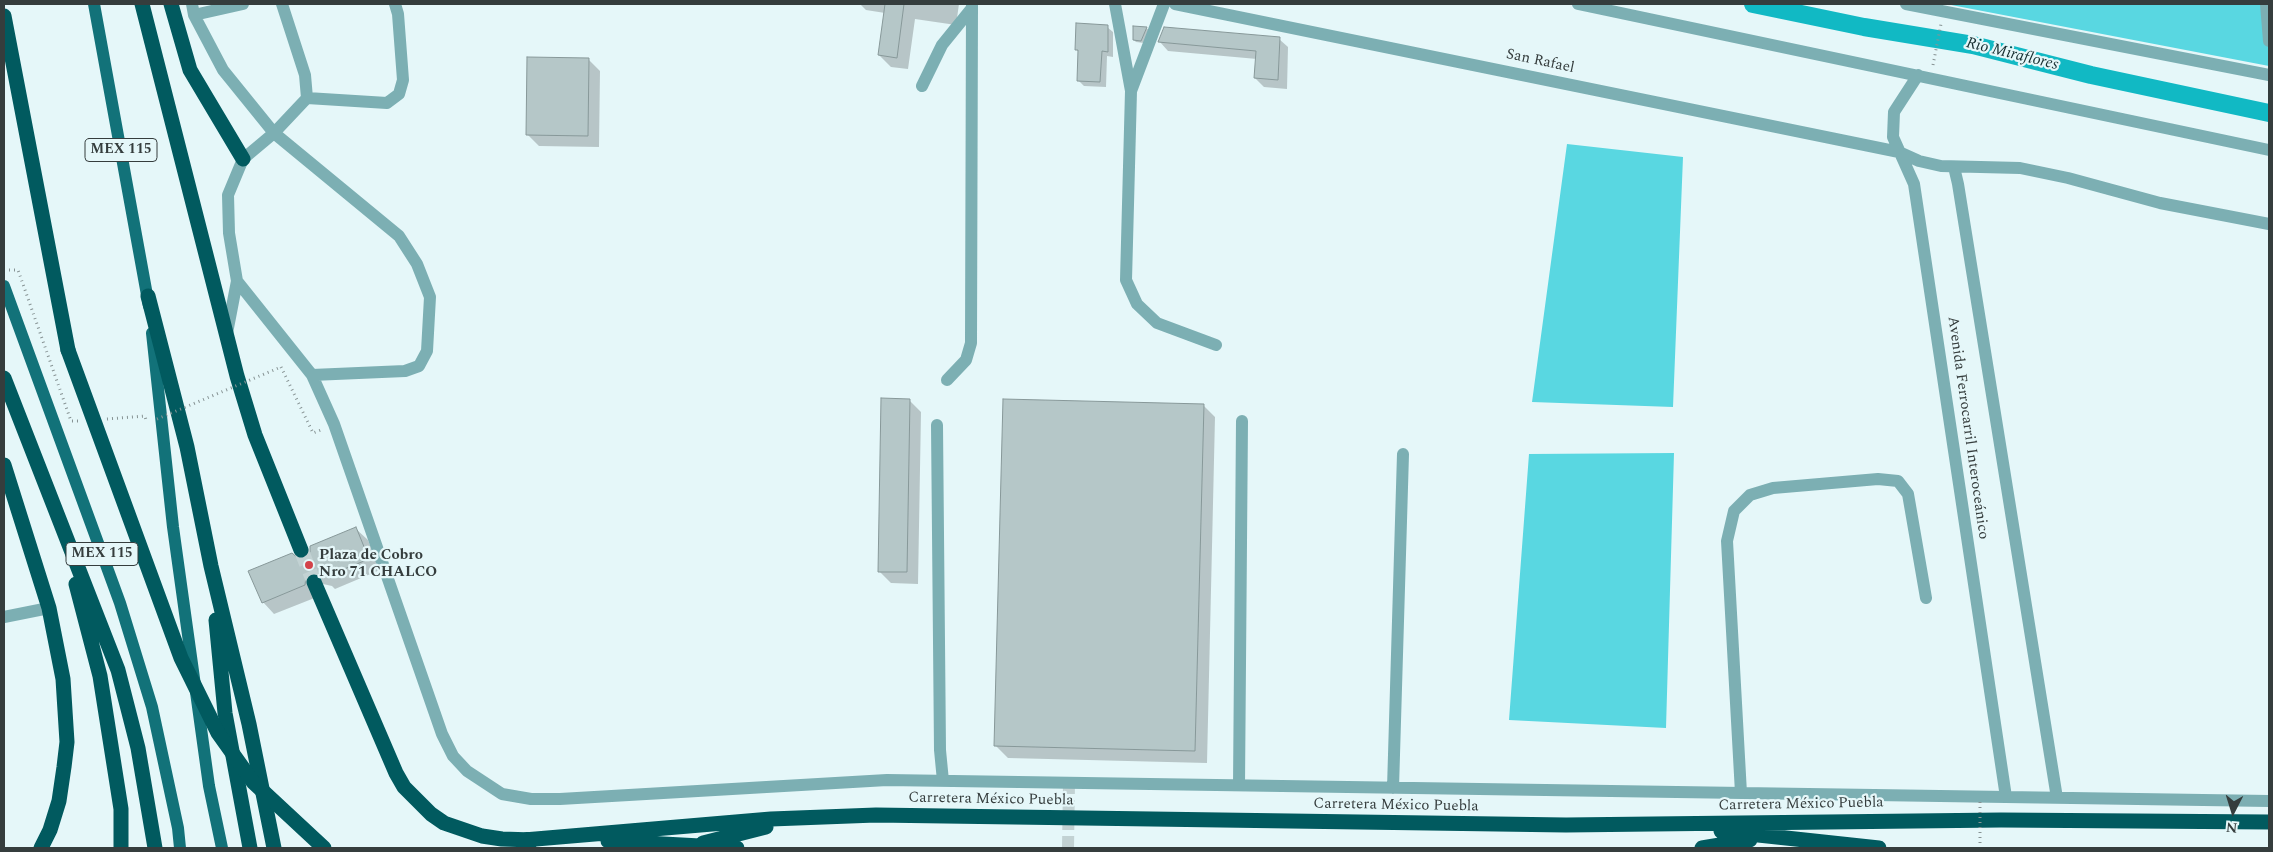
<!DOCTYPE html>
<html>
<head>
<meta charset="utf-8">
<style>
	body { margin:0 }
	#map { position:relative; width:2273px; height:852px; overflow:hidden; background:#e5f7f9; font-family:Spectral,serif }
	canvas { display:block }
	.frame { position:absolute; inset:0; border:5px solid #353d3d; pointer-events:none }
	.north { position:absolute; left:2208px; top:787px; width:50px; height:50px; -webkit-text-stroke:4px #e5f7f9; paint-order:stroke; rotate:185deg; font-size:14px; font-weight:700; line-height:20px; text-align:center; color:#353d3d }
	.north::after { content:''; display:block; margin:auto; width:18px; height:22px; background:#353d3d; clip-path:polygon(50% 0,100% 100%,50% 72%,0 100%) }
</style>
</head>
<body>
<div id="map">
<canvas width="2273" height="852"></canvas>
<div class="frame"></div>
<div class="north">N</div>
</div>
<script>
const context = document.querySelector('canvas').getContext('2d');
context.lineJoin = 'round';
function fillPath(path, color) { context.fillStyle = color; context.fill(path, 'evenodd'); }
const poly = rows => new Path2D(rows.map(r => 'M' + r).join(''));
function stroke(path, color, width, dash) { context.strokeStyle = color; context.lineWidth = width; context.lineCap = dash ? 'butt' : 'round'; context.setLineDash(dash || []); context.stroke(path); }
function drawText(font, color, halo, rows, align = 'center') {
  context.font = font + ' Spectral,serif'; context.lineWidth = 4.5; context.setLineDash([]); context.textBaseline = 'middle'; context.strokeStyle = halo; context.fillStyle = color; for (const [text, x, y, turn = 0] of rows) {
    context.save(); context.translate(x, y); context.rotate((+turn || 0) * Math.PI / 180); context.textAlign = isNaN(turn) ? turn : align; if (halo) context.strokeText(text, 0, 0); context.fillText(text, 0, 0); context.restore();
  }
}
fillPath(poly([
	[1946,4,2269,4,2269,66],
	[1567,144,1683,157,1673,407,1532,402],
	[1674,453,1666,728,1509,720,1529,454]
]), '#59d7e1');
fillPath(poly([
	[860,4,959,4,956,25,915,19,908,69,891,67,879,55,885,13,866,10],
	[1107,27,1113,32,1113,57,1107,56,1106,87,1084,86,1078,80,1079,53,1077,50],
	[1146,28,1149,30,1144,43,1136,42,1134,40],
	[1279,39,1288,47,1287,89,1264,87,1255,78,1257,59,1168,51,1160,42],
	[588,59,600,71,599,147,539,146,527,134],
	[909,400,921,412,918,584,891,583,879,571],
	[1203,405,1215,417,1207,763,1008,758,996,746],
	[356,529,368,540,380,570,335,589,332,586,323,584,317,597,274,614,263,602,299,560,306,560]
]), '#0003');
stroke(poly([
	[1753,4,1864,27,1973,45,2091,75,2269,113]
]), '#11b9c4', 18);
const building = poly([
	[885,4,904,4,897,58,878,55,885,4],
	[1076,23,1108,25,1108,52,1102,51,1100,82,1077,81,1078,50,1075,50,1076,23],
	[1133,26,1147,27,1141,41,1133,40,1133,26],
	[1164,27,1280,37,1278,80,1254,78,1256,51,1158,42,1164,27],
	[527,57,589,58,588,136,526,135,527,57],
	[881,398,910,399,907,572,878,572,881,398],
	[1003,399,1204,404,1195,751,994,746,1003,399],
	[356,527,369,559,322,578,319,574,311,573,306,577,305,585,262,603,248,571,292,553,299,559,305,558,310,552,310,546,356,527]
]);
fillPath(building, '#b5c7c8');
stroke(building, '#879899', 1);
stroke(poly([
	[1068,848,1069,783]
]), '#c2d2d3', 12, [12, 6]);
stroke(poly([
	[301,550,314,582]
]), '#c2d2d3', 15, [15, 8]);
stroke(poly([
	[1933,65,1941,24],
	[4,270,18,270,71,421,79,421],
	[281,367,313,433,321,430],
	[107,419,145,416,146,420]
]), '#879394', 3, [1, 4]);
stroke(poly([
	[192,4,194,15,223,70,274,133,399,236,417,264,430,297,427,351,419,366,405,371,312,375],
	[1115,4,1131,91,1126,280,1137,304,1157,323,1216,345],
	[1175,4,1899,152,1919,161,1941,166,2020,168,2068,178,2160,203,2269,224],
	[1578,4,2269,150],
	[1906,4,2269,75],
	[2266,4,2269,41],
	[194,15,243,4],
	[1918,75,1894,112,1893,137,1914,184,2006,797],
	[922,86,942,45,972,8],
	[1131,91,1164,4],
	[307,98,387,103,399,94,403,80,398,14,395,4],
	[1954,167,1958,184,2057,798],
	[237,281,312,375,334,424,442,734,453,756,467,771,502,794,531,799,560,799,887,780,2269,801],
	[227,333,237,281,229,233,228,195,243,159,274,133,307,98,305,75,282,4],
	[947,380,966,360,971,343,972,4],
	[937,425,940,750,943,781],
	[4,617,49,608],
	[1239,785,1242,421],
	[1393,788,1403,454],
	[1741,793,1727,541,1734,511,1750,495,1773,488,1878,479,1898,481,1908,494,1926,598]
]), '#7cafb3', 12);
stroke(poly([
	[94,4,149,306],
	[4,286,120,603,152,707,178,828,180,848],
	[152,333,173,527,209,786,222,848]
]), '#127279', 12);
stroke(poly([
	[142,4,237,376,255,435,301,550],
	[171,4,190,70,243,159],
	[4,16,68,350],
	[148,296,187,447,211,566,249,724,274,848],
	[4,378,118,670,138,748,155,848],
	[4,465,49,608,63,679,67,742,64,767,59,801,50,830,41,848],
	[314,582,396,773,404,787,431,814,444,823,482,836,502,839,533,840],
	[76,584,100,676,121,809,121,848],
	[216,620,225,713,250,848],
	[1721,831,1879,848],
	[524,840,771,819,876,815,1566,825,2001,820,2269,822],
	[608,841,737,848],
	[703,843,766,827],
	[1702,848,1750,840]
]), '#015a5f', 15);
stroke(poly([
	[157,419,281,367],
	[1980,848,1980,799]
]), '#879394', 3, [1, 4]);
stroke(poly([
	[68,350,181,658,218,733,253,782,324,848]
]), '#015a5f', 15);
for (const [x, y, r, color] of [
	[309,565,5,"#d3434a"]
]) { const dot = new Path2D(); dot.arc(x, y, r, 0, 2 * Math.PI); context.fillStyle = color; context.fill(dot); stroke(dot, '#e5f7f9', 2); }
for (const [x, y, w] of [
	[121,150,72],
	[102,554,72]
]) { const box = new Path2D(); box.roundRect(x - w / 2, y - 11.5, w, 23, 4); context.fillStyle = '#e5f7f9'; context.fill(box); stroke(box, '#353d3d', 1); }
drawText('bold 14px', '#353d3d', null, [
	["MEX 115",121,150],
	["MEX 115",102,554]
]);
drawText('15px', '#353d3d', '#e5f7f9', [
	["San Rafael",1540,62,12],
	["Avenida Ferrocarril Interoceánico",1967,428,82],
	["Carretera México Puebla",991,800,1],
	["Carretera México Puebla",1801,805,-1],
	["Carretera México Puebla",1396,806,1]
]);
drawText('bold 15px', '#353d3d', '#e5f7f9', [
	["Plaza de Cobro",319,556],
	["Nro 71 CHALCO",319,573]
], 'left');
drawText('italic 16px', '#162e30', '#e5f7f9', [
	["Rio Miraflores",2012,55,14]
]);
</script>
</body>
</html>
